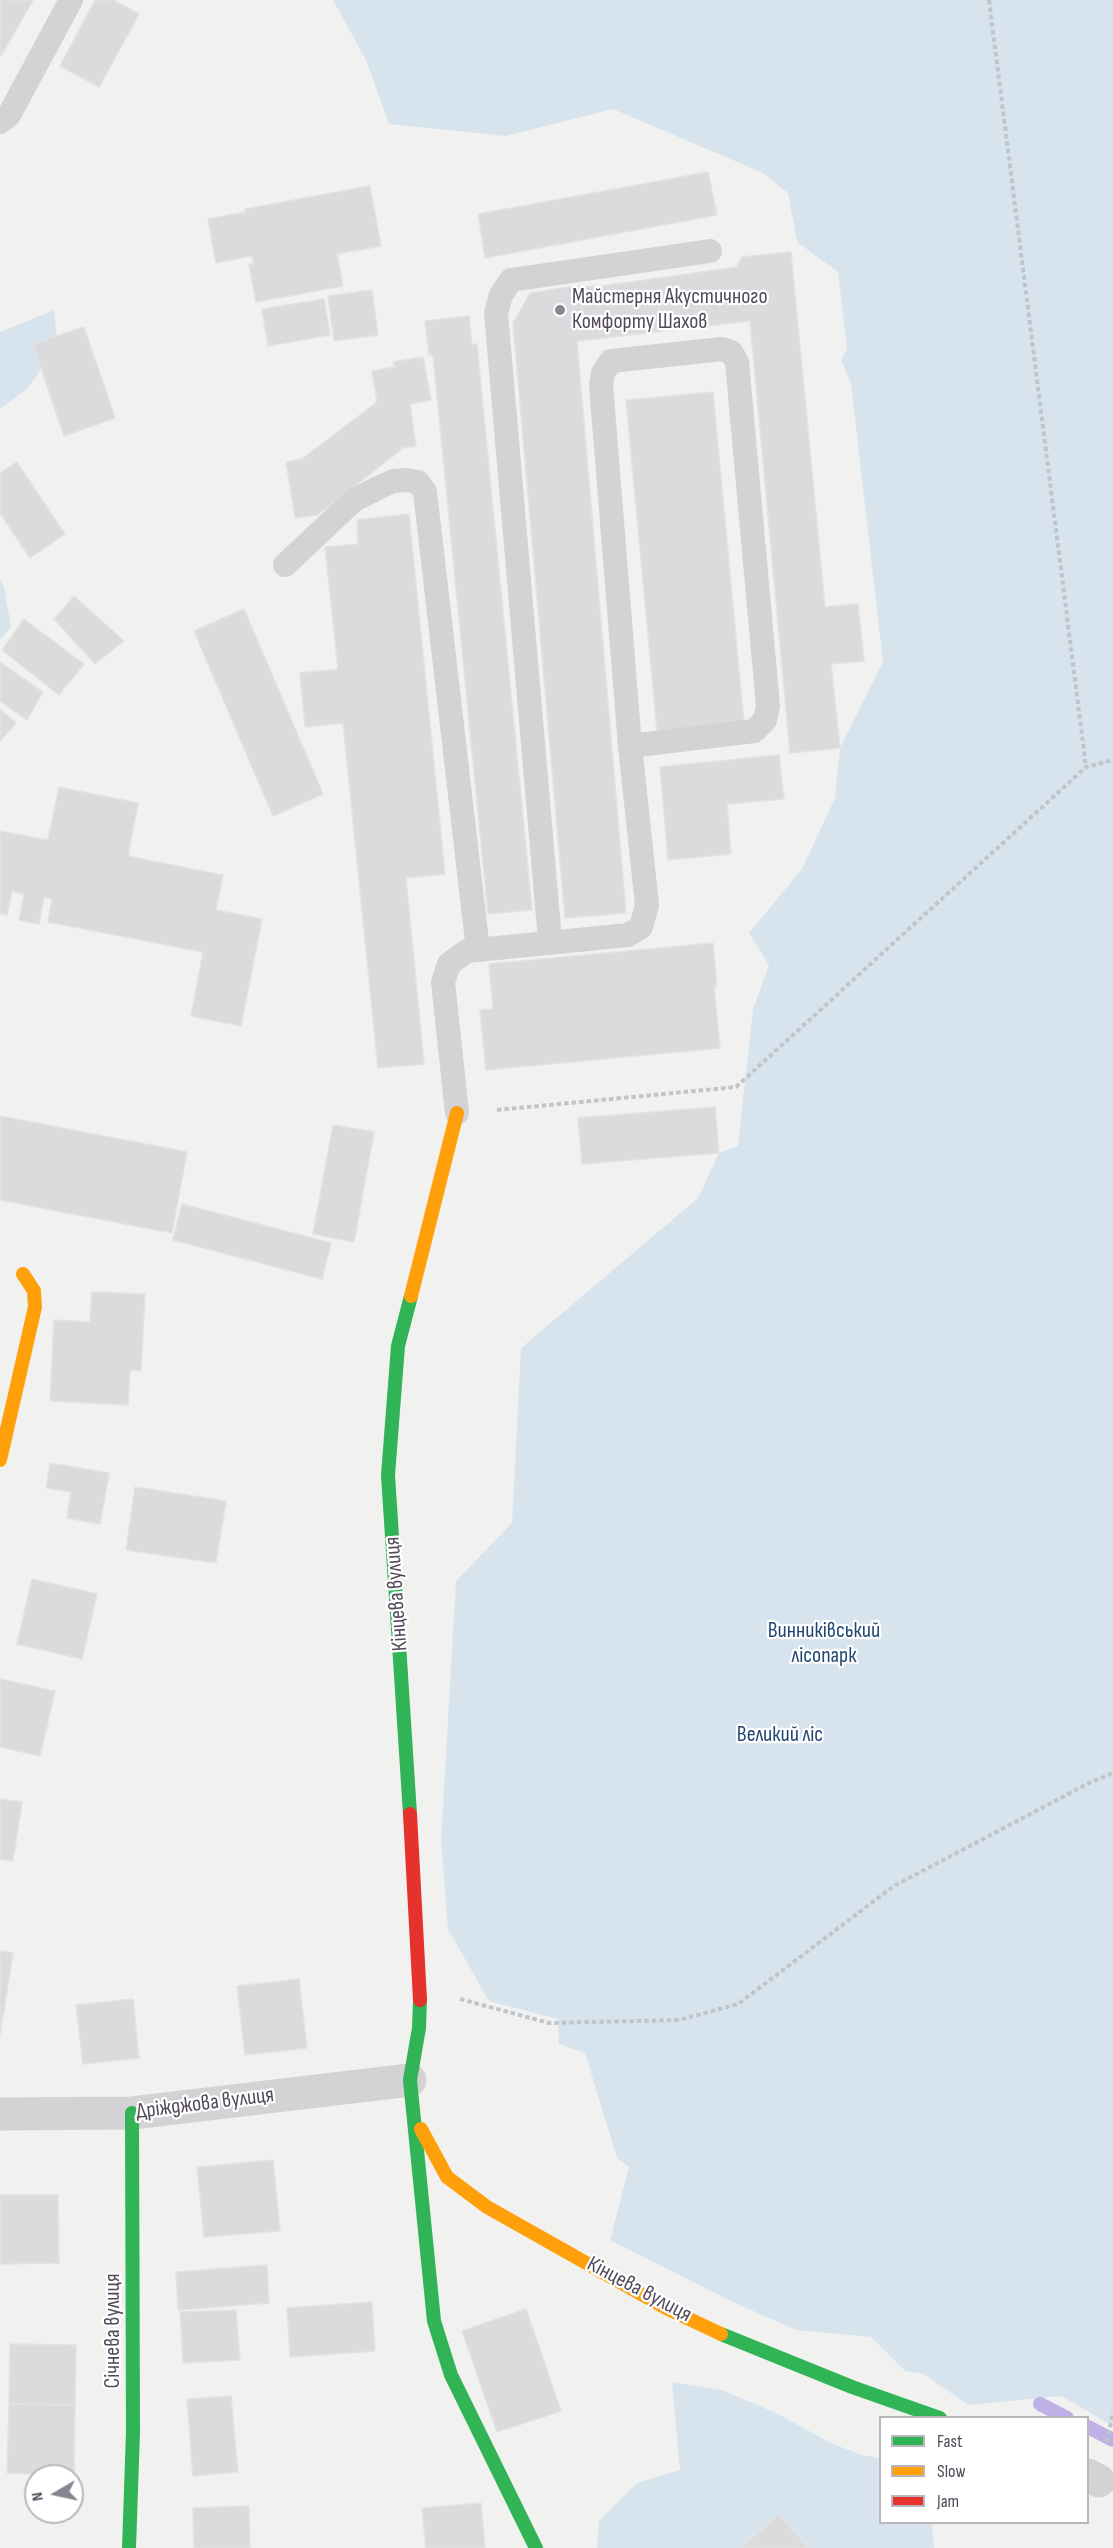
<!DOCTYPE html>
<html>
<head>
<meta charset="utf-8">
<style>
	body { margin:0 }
	#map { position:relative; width:1113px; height:2548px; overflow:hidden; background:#f1f1f0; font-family:"Sofia Sans Condensed",sans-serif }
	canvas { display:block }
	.legend { position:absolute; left:879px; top:2416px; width:210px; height:108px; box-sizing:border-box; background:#fff; border:2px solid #bab6bd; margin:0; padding:8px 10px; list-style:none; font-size:18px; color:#52495b }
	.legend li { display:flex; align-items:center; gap:12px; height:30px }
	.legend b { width:30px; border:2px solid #bab6bd }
	.north { position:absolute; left:24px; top:2464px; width:60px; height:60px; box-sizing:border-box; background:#fff; border:2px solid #bab6bd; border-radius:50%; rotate:261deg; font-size:16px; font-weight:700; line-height:24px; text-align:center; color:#52495b }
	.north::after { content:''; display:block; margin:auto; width:21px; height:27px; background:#8a848f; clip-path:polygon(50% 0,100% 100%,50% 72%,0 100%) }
</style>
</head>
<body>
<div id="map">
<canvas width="1113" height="2548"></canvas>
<ul class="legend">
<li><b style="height:8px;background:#30b455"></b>Fast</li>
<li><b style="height:8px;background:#ff9f0a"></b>Slow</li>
<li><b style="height:8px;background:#e5322d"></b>Jam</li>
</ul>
<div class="north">N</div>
</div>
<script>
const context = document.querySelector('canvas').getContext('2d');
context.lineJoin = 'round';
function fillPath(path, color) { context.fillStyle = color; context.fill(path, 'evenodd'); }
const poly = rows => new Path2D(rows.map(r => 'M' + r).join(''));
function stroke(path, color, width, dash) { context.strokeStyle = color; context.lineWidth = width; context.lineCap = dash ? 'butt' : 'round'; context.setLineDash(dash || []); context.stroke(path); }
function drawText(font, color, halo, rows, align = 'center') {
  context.font = font + ' "Sofia Sans Condensed",sans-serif'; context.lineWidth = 4.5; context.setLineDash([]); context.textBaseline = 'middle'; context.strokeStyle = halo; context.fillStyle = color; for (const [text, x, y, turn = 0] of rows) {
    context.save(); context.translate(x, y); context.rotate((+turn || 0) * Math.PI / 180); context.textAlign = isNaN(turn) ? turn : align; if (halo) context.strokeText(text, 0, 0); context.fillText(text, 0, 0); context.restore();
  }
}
fillPath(poly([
	[333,0,1113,0,1113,2426,1061,2396,968,2405,924,2374,905,2371,871,2337,796,2330,733,2302,610,2240,629,2167,617,2158,585,2053,559,2044,558,2019,489,2001,448,1929,441,1841,456,1581,512,1523,521,1348,698,1198,719,1153,738,1146,753,1009,769,965,749,933,802,869,835,798,840,748,883,662,851,384,841,360,847,349,838,272,797,242,788,193,763,173,613,109,506,136,389,124,366,60],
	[54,310,58,347,26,390,0,409,0,332],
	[0,581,4,586,11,627,0,640],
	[672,2382,722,2390,776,2413,831,2443,859,2454,880,2459,880,2522,932,2523,934,2548,597,2548,599,2521,637,2483,680,2470]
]), '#d8e4ed');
stroke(poly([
	[1040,2404,1067,2418],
	[1088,2427,1113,2440]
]), '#bfb1e6', 14);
const building = poly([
	[0,0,33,0,1,56,0,55,0,0],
	[95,0,113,0,139,14,99,87,60,66,95,0],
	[708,172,717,215,485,258,478,214,708,172],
	[370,186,381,246,337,254,343,286,256,302,249,265,254,264,252,256,216,263,208,219,245,212,245,209,370,186],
	[791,252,825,607,858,604,864,661,831,664,840,748,790,753,750,321,577,341,626,913,565,918,513,323,530,293,569,287,602,286,737,267,742,257,791,252],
	[372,290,378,335,334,341,328,296,372,290],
	[324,299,330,335,268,346,262,309,324,299],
	[469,316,472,345,477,344,532,910,488,914,433,355,429,355,425,321,469,316],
	[84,327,115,418,64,436,33,344,84,327],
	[423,357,431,400,410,404,416,446,401,448,401,450,317,515,295,518,286,462,302,459,377,402,372,371,395,367,393,362,423,357],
	[713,392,744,723,657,731,626,400,713,392],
	[17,462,65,534,30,558,0,513,0,473,17,462],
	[409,514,445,874,406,878,424,1064,378,1068,343,723,305,727,300,673,338,669,325,547,358,544,357,520,409,514],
	[74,596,124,641,95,664,54,619,74,596],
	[244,609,323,794,273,816,194,631,244,609],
	[24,619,84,664,59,695,2,650,24,619],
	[0,662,43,692,27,720,0,701,0,662],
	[0,709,16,723,0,741,0,709],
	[779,755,784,799,727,804,731,854,668,860,660,767,779,755],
	[59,787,138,803,128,856,223,875,216,910,262,919,241,1026,191,1016,203,952,48,922,52,899,44,897,39,924,19,920,24,894,12,891,7,915,0,913,0,831,48,840,59,787],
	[713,943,717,987,714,987,720,1048,486,1070,480,1010,493,1009,489,964,713,943],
	[715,1107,719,1153,582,1164,578,1118,715,1107],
	[0,1116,187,1152,172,1233,0,1200,0,1116],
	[333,1125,374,1132,354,1242,313,1234,333,1125],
	[182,1204,331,1243,322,1279,173,1240,182,1204],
	[92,1292,145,1294,141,1371,130,1370,128,1405,50,1401,54,1320,90,1322,92,1292],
	[50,1463,109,1473,100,1524,67,1518,71,1492,46,1488,50,1463],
	[135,1487,226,1501,216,1563,126,1550,135,1487],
	[32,1579,97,1594,82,1659,17,1644,32,1579],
	[0,1679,55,1691,40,1756,0,1747,0,1679],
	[0,1799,22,1802,13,1861,0,1859,0,1799],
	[0,1951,13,1953,0,2035,0,1951],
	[299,1979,307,2048,245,2055,237,1986,299,1979],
	[133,1999,139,2058,83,2064,76,2005,133,1999],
	[273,2160,280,2231,204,2237,197,2167,273,2160],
	[0,2195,58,2195,59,2263,0,2264,0,2195],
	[267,2265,269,2303,178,2310,176,2272,267,2265],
	[372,2302,375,2351,290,2357,287,2308,372,2302],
	[526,2309,561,2411,497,2432,462,2331,526,2309],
	[236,2310,240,2360,183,2363,180,2312,236,2310],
	[10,2344,76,2345,75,2405,9,2404,10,2344],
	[231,2396,238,2472,193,2476,187,2399,231,2396],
	[9,2404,75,2405,74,2475,7,2473,9,2404],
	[481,2503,485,2548,426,2548,422,2508,481,2503],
	[249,2506,250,2548,194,2548,193,2508,249,2506],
	[779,2514,808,2548,741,2548,779,2514]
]);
fillPath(building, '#dbdadc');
stroke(building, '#e3e2e3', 1.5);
stroke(poly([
	[989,0,1086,767],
	[497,1110,736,1087,1086,767,1113,760],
	[460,1999,549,2023,679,2020,738,2004,894,1886,1089,1783,1113,1773],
	[1107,2442,1113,2412]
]), '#c1c4cb', 4, [4.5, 3]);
stroke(poly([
	[0,122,9,115,71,0],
	[285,565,354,500,378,488,393,481,407,480,418,482,425,492,478,950],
	[550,941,496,313,501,295,511,280,710,251],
	[457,1113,443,982,449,964,467,951,628,935,641,927,647,905,630,746,601,385,603,373,611,361,722,349,731,352,737,362,768,706,765,720,754,731,630,746]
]), '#d3d2d5', 24);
stroke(poly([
	[0,2114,132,2113,410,2080],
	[1088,2475,1099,2481]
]), '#d3d2d5', 33);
stroke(poly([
	[410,1814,388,1475,398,1346,411,1296],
	[420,2000,419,2028,410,2080,434,2321,451,2375,536,2548],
	[721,2334,852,2387,940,2418],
	[129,2548,133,2432,132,2113]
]), '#30b455', 14);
stroke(poly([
	[411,1296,457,1113],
	[0,1460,35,1307,34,1291,23,1274],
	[421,2129,447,2177,487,2207,666,2308,721,2334]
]), '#ff9f0a', 14);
stroke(poly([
	[410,1814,420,2000]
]), '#e5322d', 14);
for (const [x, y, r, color] of [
	[560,310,6,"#8a848f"]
]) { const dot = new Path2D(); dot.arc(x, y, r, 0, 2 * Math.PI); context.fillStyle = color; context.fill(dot); stroke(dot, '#fff', 2); }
drawText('22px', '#52495b', '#fff', [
	["Майстерня Акустичного",572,297],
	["Комфорту Шахов",572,322]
], 'left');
drawText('22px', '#52495b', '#fff', [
	["Кінцева вулиця",397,1594,-94],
	["Дріжджова вулиця",205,2104,-7],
	["Кінцева вулиця",639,2290,28],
	["Січнева вулиця",113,2331,-90]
]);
drawText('22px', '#224774', '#fff', [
	["Винниківський",824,1631],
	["лісопарк",824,1656],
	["Великий ліс",780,1735]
]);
</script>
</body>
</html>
